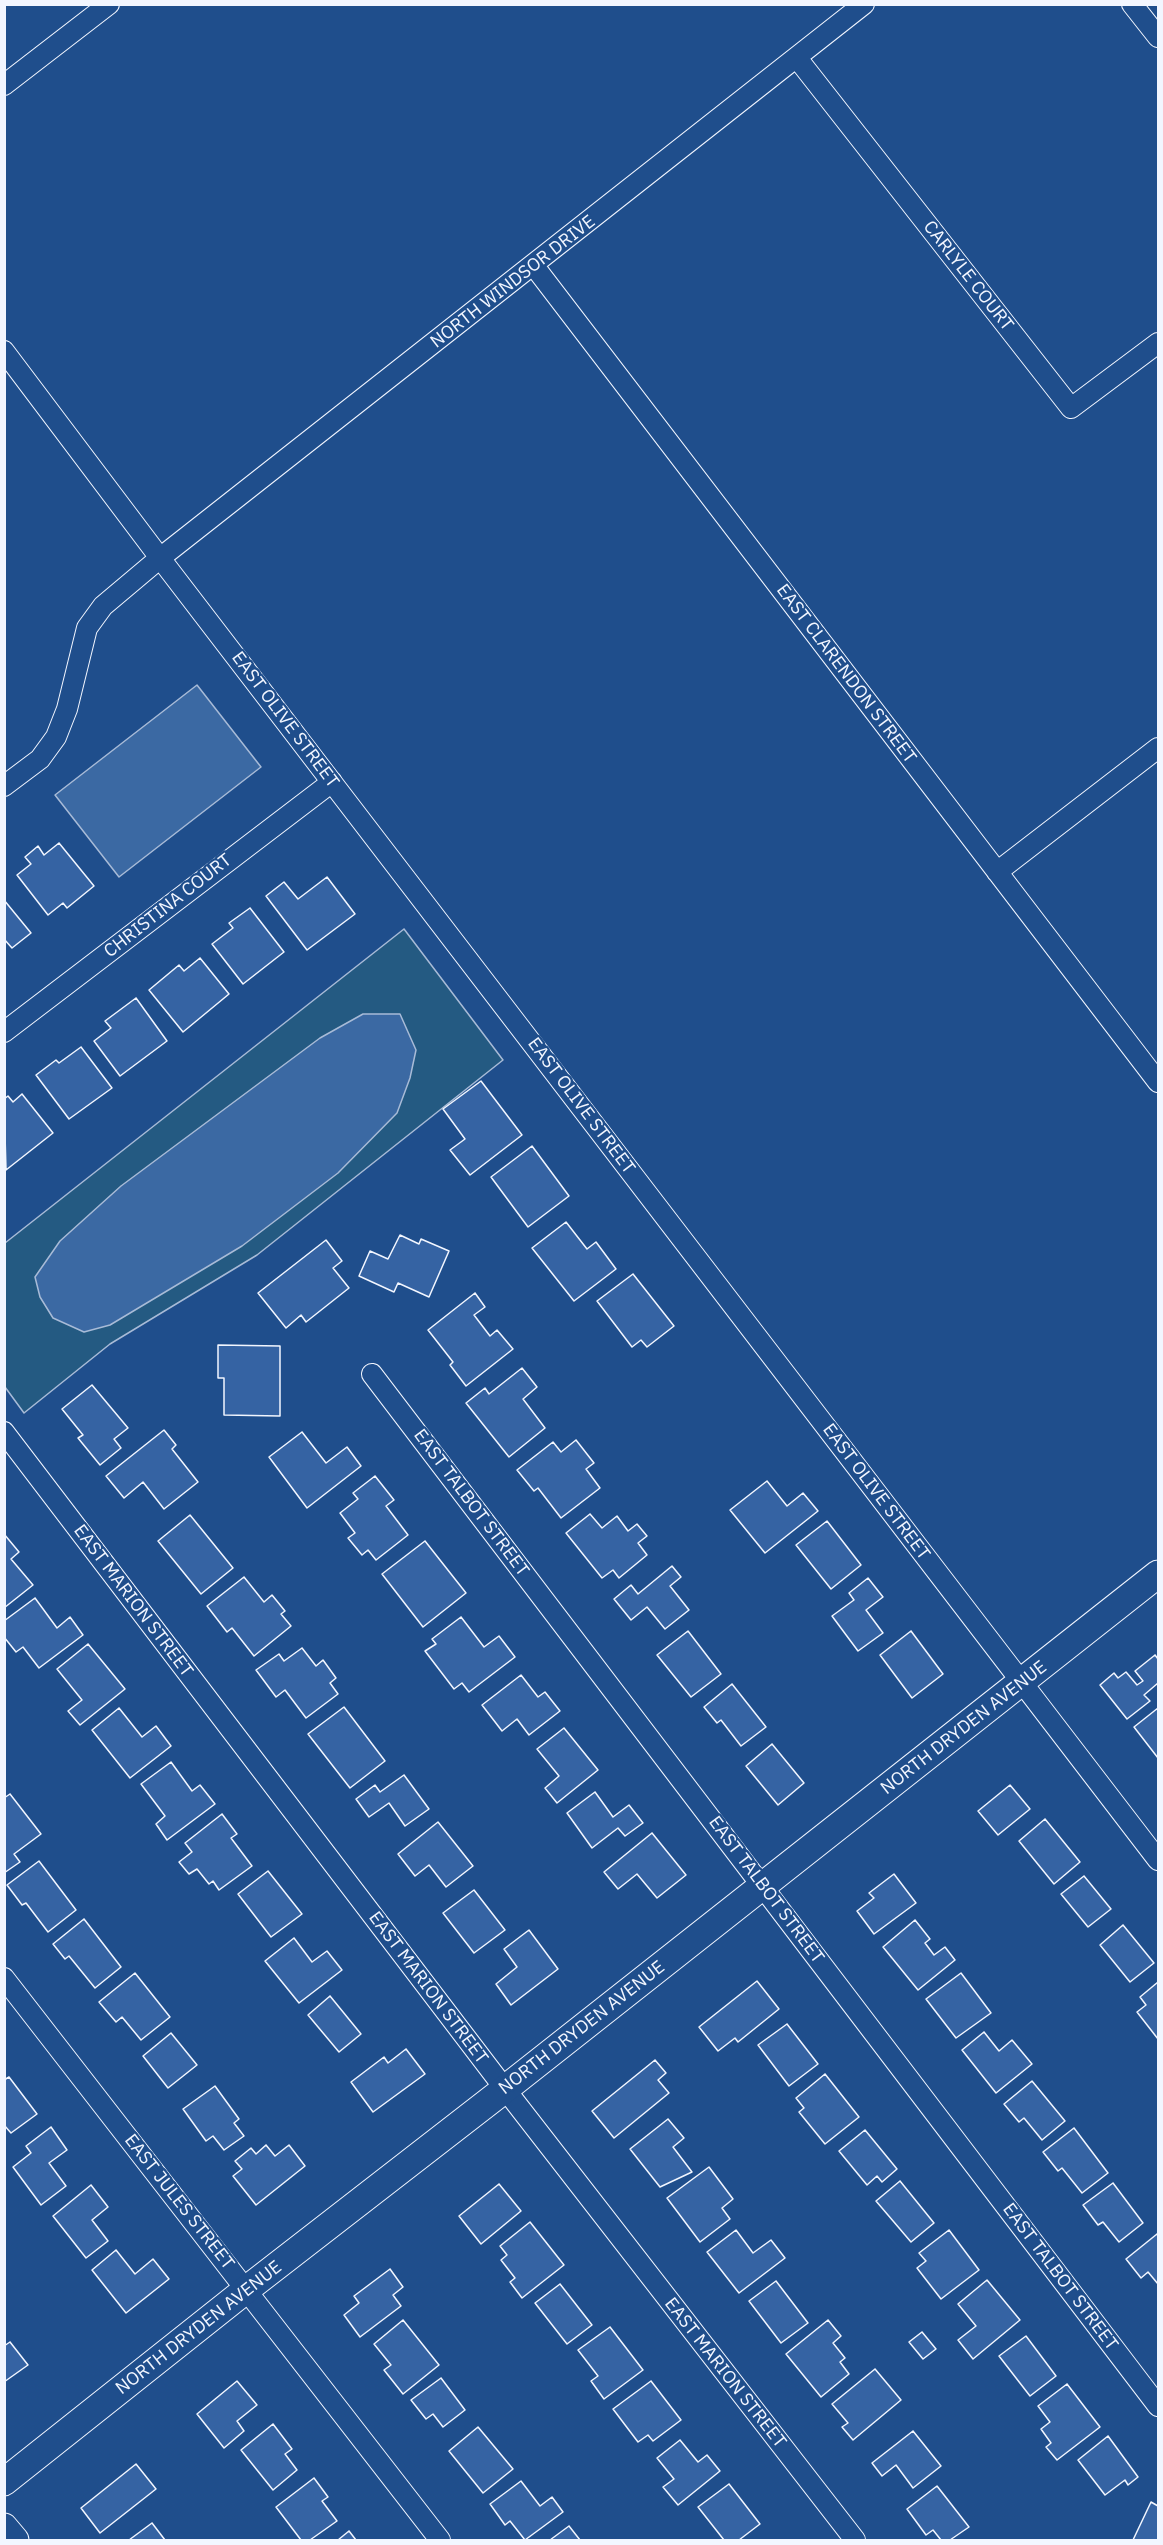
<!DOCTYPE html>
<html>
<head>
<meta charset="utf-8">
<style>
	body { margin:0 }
	#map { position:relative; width:1163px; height:2545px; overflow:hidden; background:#1f4e8c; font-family:"IBM Plex Sans",sans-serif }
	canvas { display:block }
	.frame { position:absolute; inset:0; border:6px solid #f2f6ff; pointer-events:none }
</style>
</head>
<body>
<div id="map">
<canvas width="1163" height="2545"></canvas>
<div class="frame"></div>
</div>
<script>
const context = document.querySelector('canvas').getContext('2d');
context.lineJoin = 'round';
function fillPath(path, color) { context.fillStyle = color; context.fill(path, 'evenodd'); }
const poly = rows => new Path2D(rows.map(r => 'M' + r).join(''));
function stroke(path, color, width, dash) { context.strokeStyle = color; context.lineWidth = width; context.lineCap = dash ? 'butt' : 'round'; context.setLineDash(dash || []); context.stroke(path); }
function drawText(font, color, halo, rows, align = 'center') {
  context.font = font + ' "IBM Plex Sans",sans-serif'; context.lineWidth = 4.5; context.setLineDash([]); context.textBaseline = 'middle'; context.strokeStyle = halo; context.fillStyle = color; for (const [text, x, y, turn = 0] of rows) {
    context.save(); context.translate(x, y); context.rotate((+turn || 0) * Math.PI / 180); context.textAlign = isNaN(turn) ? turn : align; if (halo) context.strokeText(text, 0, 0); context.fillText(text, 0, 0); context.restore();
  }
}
const green = poly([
	[404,929,503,1060,257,1255,110,1344,24,1413,5,1387,5,1243,404,929]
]);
fillPath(green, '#245a82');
stroke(green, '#a8bbd7', 1.5);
const water = poly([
	[197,685,261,767,119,877,55,795,197,685],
	[363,1014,400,1014,416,1050,410,1078,397,1113,338,1173,242,1246,110,1325,84,1332,53,1318,40,1297,35,1277,60,1241,121,1186,320,1038,363,1014]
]);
fillPath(water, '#3b69a3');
stroke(water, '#a8bbd7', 1.5);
const building = poly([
	[59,843,94,886,67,908,63,903,48,915,17,875,31,864,25,857,38,846,44,855,59,843],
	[327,877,355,914,307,950,266,896,284,882,298,899,327,877],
	[4,900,31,933,12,948,4,939,4,900],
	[250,908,284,952,243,984,212,944,233,928,229,923,250,908],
	[200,958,229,994,183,1032,149,990,179,965,184,971,200,958],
	[136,998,167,1041,120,1076,94,1041,111,1028,105,1021,136,998],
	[81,1047,112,1088,69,1119,36,1075,56,1060,59,1063,81,1047],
	[481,1081,522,1135,470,1175,450,1150,465,1139,443,1109,481,1081],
	[22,1094,53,1133,6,1170,4,1099,8,1096,13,1102,22,1094],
	[532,1146,569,1196,528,1227,491,1177,532,1146],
	[566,1222,587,1249,596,1242,616,1269,574,1301,532,1248,566,1222],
	[400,1235,419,1244,421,1239,449,1251,429,1297,398,1283,394,1292,359,1276,370,1251,388,1259,400,1235],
	[326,1240,342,1261,333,1268,349,1288,306,1322,301,1315,286,1328,258,1293,326,1240],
	[633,1274,674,1326,647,1347,641,1340,632,1347,597,1301,633,1274],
	[475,1293,485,1307,474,1315,490,1336,497,1330,513,1349,466,1386,450,1365,453,1362,428,1330,475,1293],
	[218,1345,280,1346,280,1416,224,1415,224,1378,218,1378,218,1345],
	[522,1368,537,1387,523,1399,545,1428,509,1457,466,1403,485,1388,489,1394,522,1368],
	[92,1385,128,1428,114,1439,121,1448,100,1465,78,1438,83,1435,62,1409,92,1385],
	[164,1430,176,1445,172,1449,198,1482,164,1509,143,1482,124,1498,106,1476,164,1430],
	[302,1432,326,1463,347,1447,361,1466,307,1508,269,1457,302,1432],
	[576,1440,594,1463,586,1469,600,1488,561,1518,538,1488,534,1491,517,1470,553,1442,561,1452,576,1440],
	[375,1476,394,1500,386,1506,408,1535,376,1560,368,1550,362,1555,348,1538,355,1533,340,1513,358,1499,353,1493,375,1476],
	[767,1481,787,1506,803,1493,818,1511,765,1553,730,1510,767,1481],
	[590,1514,602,1528,617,1516,628,1531,637,1524,647,1536,638,1543,647,1555,619,1578,613,1570,602,1578,566,1533,590,1514],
	[190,1515,233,1568,201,1594,158,1541,190,1515],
	[827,1521,861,1565,831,1589,796,1545,827,1521],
	[4,1534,19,1552,11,1559,33,1585,4,1608,4,1534],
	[425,1541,466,1593,423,1627,382,1574,425,1541],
	[672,1566,681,1577,670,1586,689,1610,665,1629,647,1607,631,1620,614,1599,631,1585,638,1594,672,1566],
	[244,1577,264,1602,272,1595,285,1611,281,1614,291,1626,254,1656,232,1628,227,1632,207,1606,244,1577],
	[868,1578,883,1597,866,1610,883,1633,858,1651,832,1616,854,1600,849,1593,868,1578],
	[35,1598,57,1628,70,1617,83,1635,39,1668,23,1647,16,1652,4,1637,4,1621,35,1598],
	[461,1617,484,1647,499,1636,515,1657,469,1692,462,1683,454,1689,425,1651,436,1644,432,1639,461,1617],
	[688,1631,721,1674,691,1697,657,1655,688,1631],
	[911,1631,943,1674,912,1698,880,1655,911,1631],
	[88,1644,125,1689,80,1725,68,1711,82,1700,57,1669,88,1644],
	[302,1648,316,1666,323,1660,336,1678,330,1683,338,1694,306,1718,285,1690,276,1697,256,1670,279,1654,284,1661,302,1648],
	[1155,1655,1158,1659,1158,1683,1144,1695,1150,1701,1127,1719,1100,1685,1114,1673,1118,1678,1126,1672,1137,1685,1143,1681,1135,1671,1155,1655],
	[521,1675,538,1697,545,1692,560,1711,529,1735,517,1719,502,1731,482,1705,521,1675],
	[732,1684,766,1727,741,1746,721,1720,717,1723,704,1707,732,1684],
	[344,1707,385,1761,350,1788,308,1734,344,1707],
	[119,1708,142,1737,156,1726,171,1746,130,1778,92,1730,119,1708],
	[1158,1708,1158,1758,1134,1727,1158,1708],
	[564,1728,598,1770,557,1803,545,1788,559,1776,537,1749,564,1728],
	[772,1744,804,1783,778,1805,746,1766,772,1744],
	[171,1762,192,1791,200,1785,215,1804,167,1840,156,1824,165,1816,141,1784,171,1762],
	[404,1775,429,1809,405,1826,389,1803,369,1817,356,1799,375,1785,380,1792,404,1775],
	[1010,1785,1030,1809,998,1835,978,1811,1010,1785],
	[595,1792,613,1817,629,1805,643,1823,625,1836,618,1828,592,1848,567,1813,595,1792],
	[10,1794,41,1834,14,1854,20,1862,4,1873,4,1798,10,1794],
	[222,1814,237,1834,231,1838,252,1866,219,1890,213,1881,209,1884,197,1869,189,1874,179,1862,192,1852,185,1843,222,1814],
	[1045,1819,1080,1862,1054,1884,1019,1841,1045,1819],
	[438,1822,473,1866,446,1887,429,1865,415,1876,398,1854,438,1822],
	[652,1833,686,1875,657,1898,637,1874,618,1889,604,1872,652,1833],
	[39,1861,76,1910,48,1932,26,1903,22,1905,7,1885,39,1861],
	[268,1871,302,1914,271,1937,238,1894,268,1871],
	[894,1874,916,1903,874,1934,857,1911,874,1898,869,1893,894,1874],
	[1084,1876,1111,1909,1088,1927,1061,1894,1084,1876],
	[474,1890,505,1930,474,1953,443,1913,474,1890],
	[84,1919,121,1967,95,1988,69,1956,65,1959,53,1944,84,1919],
	[915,1920,930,1939,925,1943,934,1955,945,1947,955,1960,918,1990,883,1947,915,1920],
	[1123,1925,1154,1963,1130,1982,1100,1945,1123,1925],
	[529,1930,558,1969,511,2005,496,1984,517,1967,504,1949,529,1930],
	[294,1938,312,1962,327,1951,342,1970,299,2003,265,1961,294,1938],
	[135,1973,170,2017,141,2040,122,2017,116,2022,99,2002,135,1973],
	[961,1973,991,2013,956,2038,926,1999,961,1973],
	[757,1981,779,2009,738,2042,735,2038,718,2051,699,2027,757,1981],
	[1158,1982,1158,2039,1137,2012,1146,2005,1140,1997,1158,1982],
	[330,1996,361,2034,339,2052,308,2015,330,1996],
	[787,2024,818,2064,789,2086,758,2045,787,2024],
	[984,2032,999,2051,1012,2040,1032,2064,996,2093,962,2050,984,2032],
	[171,2033,197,2065,168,2088,143,2056,171,2033],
	[406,2049,425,2074,373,2112,351,2082,384,2057,388,2063,406,2049],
	[655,2060,666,2073,658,2080,669,2093,614,2138,592,2111,655,2060],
	[825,2074,859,2117,825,2144,799,2112,804,2108,796,2098,825,2074],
	[9,2077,37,2114,11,2133,4,2125,4,2080,9,2077],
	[1032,2081,1065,2121,1042,2140,1024,2118,1019,2122,1004,2104,1032,2081],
	[215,2086,239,2119,234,2123,244,2136,224,2150,213,2136,206,2141,183,2109,215,2086],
	[668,2119,684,2138,673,2147,692,2172,660,2187,630,2149,668,2119],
	[51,2127,67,2150,49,2163,66,2186,41,2205,13,2167,31,2153,26,2146,51,2127],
	[1074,2128,1108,2173,1082,2193,1062,2168,1058,2171,1043,2152,1074,2128],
	[865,2130,897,2169,882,2182,877,2176,867,2185,839,2151,865,2130],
	[266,2145,275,2156,289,2145,305,2166,256,2205,233,2176,242,2169,235,2161,251,2148,256,2154,266,2145],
	[709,2167,733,2199,722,2208,730,2219,700,2242,667,2198,709,2167],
	[900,2181,934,2223,911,2242,876,2201,900,2181],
	[1113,2183,1143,2223,1119,2242,1103,2222,1098,2225,1083,2205,1113,2183],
	[499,2184,521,2211,481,2244,459,2216,499,2184],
	[91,2185,108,2207,92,2220,108,2241,86,2258,53,2216,91,2185],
	[530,2222,564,2265,522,2298,510,2282,515,2278,501,2260,507,2255,500,2246,530,2222],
	[736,2230,753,2253,771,2240,785,2258,739,2293,707,2252,736,2230],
	[949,2230,979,2270,941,2299,917,2268,926,2261,919,2253,949,2230],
	[1157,2234,1158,2236,1158,2284,1148,2272,1141,2278,1126,2259,1157,2234],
	[116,2250,135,2274,153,2259,169,2279,126,2313,92,2270,116,2250],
	[390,2269,403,2287,393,2295,401,2306,360,2337,344,2315,359,2303,354,2296,390,2269],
	[987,2280,1020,2320,973,2359,958,2340,976,2326,958,2304,987,2280],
	[776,2281,808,2323,781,2343,749,2301,776,2281],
	[560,2284,592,2325,567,2344,535,2303,560,2284],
	[403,2320,439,2365,403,2394,384,2370,391,2365,374,2344,403,2320],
	[828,2320,841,2336,833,2343,845,2358,840,2362,849,2374,821,2397,786,2354,828,2320],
	[610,2327,643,2370,604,2399,591,2381,598,2376,578,2350,610,2327],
	[922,2332,936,2349,923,2359,909,2342,922,2332],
	[1026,2336,1056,2376,1030,2396,999,2356,1026,2336],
	[10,2342,28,2365,4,2382,4,2346,10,2342],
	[875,2369,901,2400,853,2440,842,2427,848,2423,832,2404,875,2369],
	[441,2378,465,2410,443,2427,433,2414,426,2419,411,2400,441,2378],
	[237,2381,257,2405,237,2421,244,2431,224,2448,197,2414,237,2381],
	[651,2381,681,2420,653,2441,648,2435,638,2442,613,2409,651,2381],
	[1067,2384,1100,2427,1057,2460,1046,2447,1051,2443,1041,2429,1050,2422,1038,2406,1067,2384],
	[273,2424,292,2449,285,2454,297,2470,273,2490,241,2450,273,2424],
	[478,2427,513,2469,483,2493,449,2451,478,2427],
	[913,2431,941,2466,913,2488,896,2465,882,2476,872,2463,913,2431],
	[1108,2436,1138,2477,1128,2485,1125,2480,1105,2495,1078,2460,1108,2436],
	[680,2440,698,2462,707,2455,720,2471,678,2505,663,2487,674,2479,657,2458,680,2440],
	[136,2464,156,2489,100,2533,81,2508,136,2464],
	[314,2478,328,2497,322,2501,337,2521,310,2540,301,2540,276,2507,314,2478],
	[521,2481,540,2506,552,2497,563,2512,525,2540,510,2521,505,2525,490,2504,521,2481],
	[729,2484,760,2524,739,2540,724,2540,698,2507,729,2484],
	[937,2486,969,2527,950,2540,941,2540,933,2530,926,2535,907,2509,937,2486],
	[1151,2502,1158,2506,1158,2540,1133,2540,1151,2502],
	[152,2523,165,2540,129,2540,152,2523],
	[569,2526,580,2540,550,2540,569,2526],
	[349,2531,356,2540,338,2540,349,2531]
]);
fillPath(building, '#3563a3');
stroke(building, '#f2f6ff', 1.5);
const street = poly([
	[1132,4,1158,37],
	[797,58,1071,408,1158,343],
	[4,85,109,4],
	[534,266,1158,1082],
	[4,351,160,558,1158,1860],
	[4,786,40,759,56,737,67,709,87,628,103,606,160,558,864,4],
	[997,872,1158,748],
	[4,1032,332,782],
	[372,1374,1158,2406],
	[4,1432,505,2089,855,2540],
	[4,1978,440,2540]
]);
const secondary = poly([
	[4,2482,247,2289,505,2089,1158,1574],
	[4,2527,15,2540]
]);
stroke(street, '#f2f6ff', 22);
stroke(secondary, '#f2f6ff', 29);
stroke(street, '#1f4e8c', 20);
stroke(secondary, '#1f4e8c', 27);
drawText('18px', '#f2f6ff', '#1f4e8c', [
	["CARLYLE COURT",968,276,52],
	["NORTH WINDSOR DRIVE",513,282,-38],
	["EAST CLARENDON STREET",846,674,53],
	["EAST OLIVE STREET",285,720,53],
	["CHRISTINA COURT",168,906,-38],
	["EAST OLIVE STREET",581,1106,53],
	["EAST OLIVE STREET",876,1492,53],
	["EAST TALBOT STREET",471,1503,53],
	["EAST MARION STREET",133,1601,53],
	["NORTH DRYDEN AVENUE",964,1728,-38],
	["EAST TALBOT STREET",766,1890,53],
	["EAST MARION STREET",428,1988,53],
	["NORTH DRYDEN AVENUE",582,2028,-38],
	["EAST JULES STREET",179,2202,52],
	["EAST TALBOT STREET",1060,2277,53],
	["NORTH DRYDEN AVENUE",199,2328,-38],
	["EAST MARION STREET",725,2373,52]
]);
</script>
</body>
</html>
